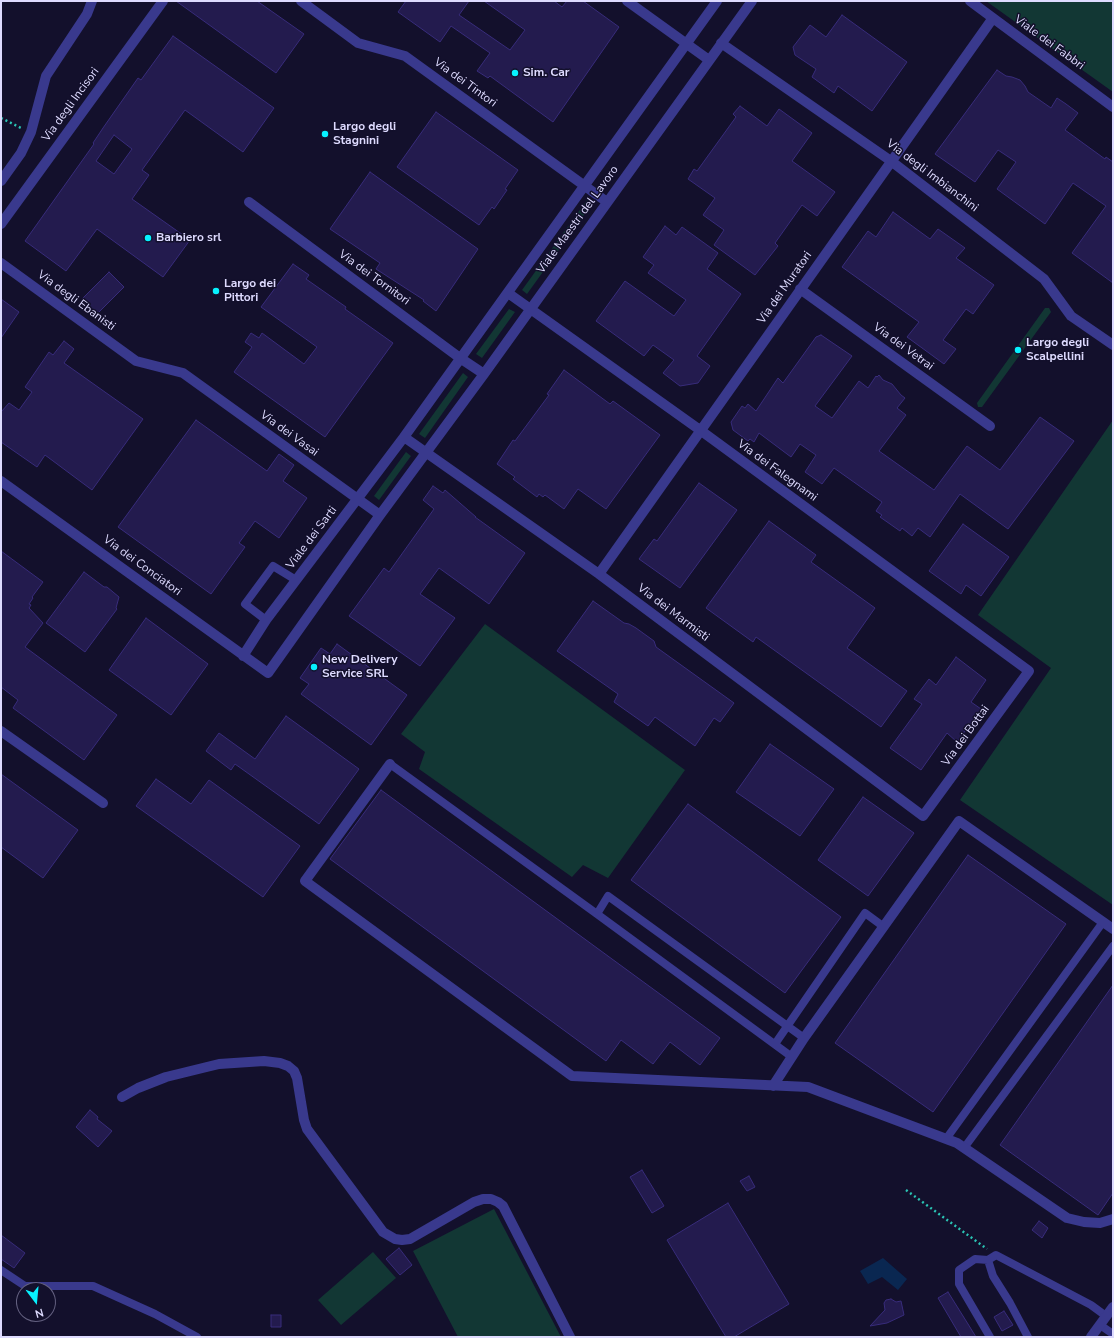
<!DOCTYPE html>
<html>
<head>
<meta charset="utf-8">
<style>
	body { margin:0 }
	#map { position:relative; width:1114px; height:1338px; overflow:hidden; background:#13102c; font-family:"Nunito Sans",sans-serif }
	canvas { display:block }
	.frame { position:absolute; inset:0; border:2px solid #dedbff; pointer-events:none }
	.north { position:absolute; left:16px; top:1282px; width:40px; height:40px; box-sizing:border-box; background:#13102c; border:1px solid #646180; border-radius:50%; rotate:164deg; font-size:11px; font-weight:700; line-height:16px; text-align:center; color:#dedbff }
	.north::after { content:''; display:block; margin:auto; width:14px; height:18px; background:#07f2ff; clip-path:polygon(50% 0,100% 100%,50% 72%,0 100%) }
</style>
</head>
<body>
<div id="map">
<canvas width="1114" height="1338"></canvas>
<div class="frame"></div>
<div class="north">N</div>
</div>
<script>
const context = document.querySelector('canvas').getContext('2d');
context.lineJoin = 'round';
function fillPath(path, color) { context.fillStyle = color; context.fill(path, 'evenodd'); }
const poly = rows => new Path2D(rows.map(r => 'M' + r).join(''));
function stroke(path, color, width, dash) { context.strokeStyle = color; context.lineWidth = width; context.lineCap = dash ? 'butt' : 'round'; context.setLineDash(dash || []); context.stroke(path); }
function drawText(font, color, halo, rows, align = 'center') {
  context.font = font + ' "Nunito Sans",sans-serif'; context.lineWidth = 3; context.setLineDash([]); context.textBaseline = 'middle'; context.strokeStyle = halo; context.fillStyle = color; for (const [text, x, y, turn = 0] of rows) {
    context.save(); context.translate(x, y); context.rotate((+turn || 0) * Math.PI / 180); context.textAlign = isNaN(turn) ? turn : align; if (halo) context.strokeText(text, 0, 0); context.fillText(text, 0, 0); context.restore();
  }
}
fillPath(poly([
	[986,1,1113,1,1113,92],
	[587,200,592,204,527,294,522,290],
	[1045,308,1049,308,1051,312,982,407,978,407,977,403],
	[509,309,515,312,482,358,476,354],
	[463,373,468,377,425,438,419,434],
	[1113,420,1113,905,960,800,1051,668,978,615],
	[406,452,411,456,379,500,374,496],
	[485,624,685,770,608,878,583,865,572,877,419,769,425,752,401,734],
	[494,1209,561,1337,458,1337,413,1251],
	[373,1252,396,1278,341,1325,318,1300]
]), '#123734');
fillPath(poly([
	[883,1258,907,1279,898,1290,882,1277,868,1284,860,1271]
]), '#0a2751');
const building = poly([
	[176,1,257,1,304,34,276,73,176,1],
	[406,1,469,1,459,15,510,50,525,30,484,1,554,1,562,7,567,1,583,1,619,27,553,122,490,76,488,78,477,71,490,53,451,26,440,42,398,12,406,1],
	[842,15,907,62,872,111,838,86,834,93,812,77,816,69,795,55,793,47,810,25,826,37,842,15],
	[173,36,274,108,243,152,185,110,142,170,149,175,132,199,190,240,163,277,97,229,66,271,25,241,94,144,93,143,103,128,138,78,141,80,173,36],
	[114,135,132,149,114,174,96,161,114,135],
	[997,70,1006,76,1012,77,1020,80,1025,86,1028,92,1051,108,1057,98,1066,104,1078,113,1065,130,1105,159,1106,157,1113,162,1113,283,1072,253,1106,206,1073,183,1045,224,997,189,1016,162,998,150,975,182,935,154,997,70],
	[740,106,767,126,779,109,812,133,792,161,835,192,817,216,802,205,775,243,778,246,755,275,714,245,724,230,703,215,715,198,688,179,694,169,697,171,736,117,733,114,740,106],
	[436,112,518,170,505,189,507,190,494,209,492,207,479,225,397,167,436,112],
	[370,172,478,249,436,311,423,301,424,300,376,269,380,263,330,229,370,172],
	[893,212,930,239,938,229,965,248,956,258,994,285,973,314,966,309,943,340,956,349,944,364,907,337,919,322,842,267,868,231,876,237,893,212],
	[665,226,676,235,682,227,718,253,707,269,741,294,697,356,710,366,698,383,680,386,663,373,674,360,653,345,644,356,596,321,625,281,674,316,686,300,648,273,654,265,643,257,665,226],
	[293,264,309,275,306,279,346,307,345,309,393,343,325,437,234,372,252,347,245,342,251,333,259,338,262,333,304,364,317,347,261,307,293,264],
	[109,272,124,287,97,314,82,299,109,272],
	[1,299,19,312,1,338,1,299],
	[821,335,852,356,815,406,832,418,859,381,868,388,876,376,877,377,879,375,883,380,892,384,901,395,905,398,897,408,906,415,879,451,934,490,967,446,1000,470,1040,417,1074,441,1008,529,960,494,930,537,918,528,912,536,902,528,900,531,880,517,882,515,876,511,882,502,834,468,822,484,805,472,816,455,800,444,791,457,759,433,754,442,750,439,748,441,733,430,731,422,742,406,745,408,748,404,756,411,778,378,783,383,816,337,821,335],
	[64,341,74,349,64,363,143,419,92,490,45,455,37,467,1,442,1,412,9,403,19,410,32,392,25,387,49,352,53,355,64,341],
	[564,370,610,404,613,401,660,435,606,509,578,489,564,509,545,495,543,497,539,494,537,497,513,479,515,477,497,464,513,440,515,441,549,395,547,394,564,370],
	[196,420,267,471,279,454,294,465,283,481,307,498,279,538,255,521,239,543,245,547,211,594,118,527,196,420],
	[699,483,737,510,680,588,639,559,654,539,657,541,699,483],
	[433,486,443,493,445,490,476,517,475,517,525,553,489,604,439,568,420,594,455,618,420,666,349,616,384,568,389,572,434,509,423,500,433,486],
	[769,521,816,555,811,562,875,608,847,648,907,691,881,727,756,637,753,642,706,608,769,521],
	[963,524,1009,557,981,596,966,585,961,594,929,571,963,524],
	[1,551,43,582,32,597,33,598,29,604,31,605,29,608,43,623,25,647,117,715,84,760,13,708,18,700,1,687,1,551],
	[84,572,104,587,107,587,119,597,116,608,117,609,85,652,46,623,84,572],
	[593,601,624,623,629,624,636,628,654,641,656,647,734,703,720,722,714,718,695,746,655,717,648,726,614,702,618,694,557,651,593,601],
	[146,618,208,664,171,715,109,670,146,618],
	[337,644,407,695,371,745,301,694,309,684,300,678,321,648,330,654,337,644],
	[956,657,986,680,971,702,981,709,957,742,947,733,921,770,890,748,922,704,914,699,929,679,936,685,956,657],
	[286,716,359,769,319,824,235,764,231,770,206,751,219,733,255,759,286,716],
	[770,744,834,789,800,836,736,792,770,744],
	[1,774,78,830,43,878,1,847,1,774],
	[156,779,191,804,209,780,300,846,263,897,136,806,156,779],
	[381,790,720,1038,700,1065,670,1042,653,1064,621,1040,606,1061,330,859,381,790],
	[863,797,914,833,868,896,818,860,863,797],
	[688,804,841,917,785,993,631,880,688,804],
	[968,855,1066,924,933,1112,835,1043,968,855],
	[1113,985,1113,1193,1098,1215,1000,1145,1113,985],
	[90,1110,98,1117,97,1119,112,1131,98,1147,76,1127,90,1110],
	[642,1170,664,1206,652,1213,630,1177,642,1170],
	[749,1176,755,1187,747,1191,740,1181,749,1176],
	[728,1203,789,1304,734,1337,726,1337,667,1240,728,1203],
	[1039,1221,1048,1228,1042,1238,1032,1230,1039,1221],
	[1,1235,25,1253,14,1268,1,1259,1,1235],
	[399,1248,412,1265,400,1275,386,1259,399,1248],
	[948,1292,968,1324,976,1337,961,1337,938,1298,948,1292],
	[891,1299,896,1302,901,1301,904,1315,887,1323,870,1326,885,1310,884,1303,886,1300,891,1299],
	[1004,1311,1013,1325,1002,1331,994,1317,1004,1311],
	[271,1315,281,1315,281,1327,271,1327,271,1315]
]);
fillPath(building, '#231b4e');
stroke(building, '#382c7b', 1);
stroke(poly([
	[1,118,21,128],
	[906,1190,987,1249]
]), '#2ac4b4', 2.5, [2, 3]);
stroke(poly([
	[266,620,245,604,273,566,296,580],
	[390,764,597,914],
	[775,1044,865,913,884,927],
	[792,1057,597,914,608,896,804,1038],
	[946,1139,1103,922],
	[964,1148,1113,946],
	[988,1260,993,1276,1010,1303,1028,1337],
	[1,1270,25,1286,93,1286,155,1314,197,1337],
	[1100,1325,1113,1334],
	[990,1337,959,1284,959,1270,975,1259,988,1260,996,1255,1091,1305,1106,1316]
]), '#39398d', 8);
stroke(poly([
	[301,1,358,43,405,56,607,202],
	[627,1,709,60],
	[970,1,1113,107],
	[721,43,891,161,1044,279,1071,316,1113,345],
	[1,181,21,153,31,132,46,76,87,14,92,1],
	[249,202,460,358,484,374],
	[1,224,163,1],
	[1,263,136,361,183,373,380,515],
	[800,289,990,426],
	[404,437,599,574,923,816,1029,671,700,430,508,293],
	[1,481,268,673,380,515,484,374,752,1],
	[599,574,993,18],
	[243,656,266,620,404,437,717,1],
	[1,731,103,803],
	[390,764,305,881,572,1076,808,1087,957,1143,1067,1218,1084,1222,1100,1223,1113,1219],
	[773,1086,804,1038,959,821,1113,929],
	[122,1097,138,1088,166,1077,219,1064,264,1061,280,1063,288,1066,294,1071,297,1078,304,1120,307,1129,383,1232,395,1239,402,1240,410,1239,474,1202,483,1199,491,1199,498,1202,503,1206,570,1337]
]), '#39398d', 10);
stroke(poly([
	[1091,1337,1113,1307]
]), '#39398d', 10);
for (const [x, y, r, color] of [
	[515,73,4,"#07f2ff"],
	[325,134,4,"#07f2ff"],
	[148,238,4,"#07f2ff"],
	[216,291,4,"#07f2ff"],
	[1018,350,4,"#07f2ff"],
	[314,667,4,"#07f2ff"]
]) { const dot = new Path2D(); dot.arc(x, y, r, 0, 2 * Math.PI); context.fillStyle = color; context.fill(dot); stroke(dot, '#13102c', 1.5); }
drawText('12px', '#dedbff', '#13102c', [
	["Viale dei Fabbri",1049,43,36],
	["Via dei Tintori",465,83,36],
	["Via degli Incisori",71,105,-54],
	["Via degli Imbianchini",932,176,37],
	["Viale Maestri del Lavoro",578,220,-54],
	["Via dei Tornitori",374,278,36],
	["Via dei Muratori",785,288,-55],
	["Via degli Ebanisti",76,301,36],
	["Via dei Vetrai",903,347,36],
	["Via dei Vasai",289,434,36],
	["Via dei Falegnami",777,471,36],
	["Viale dei Sarti",312,538,-53],
	["Via dei Conciatori",142,566,36],
	["Via dei Marmisti",673,613,37],
	["Via dei Bottai",966,736,-54]
]);
drawText('bold 12px', '#dedbff', '#13102c', [
	["Sim. Car",523,73],
	["Largo degli",333,127],
	["Stagnini",333,141],
	["Barbiero srl",156,238],
	["Largo dei",224,284],
	["Pittori",224,298],
	["Largo degli",1026,343],
	["Scalpellini",1026,357],
	["New Delivery",322,660],
	["Service SRL",322,674]
], 'left');
</script>
</body>
</html>
